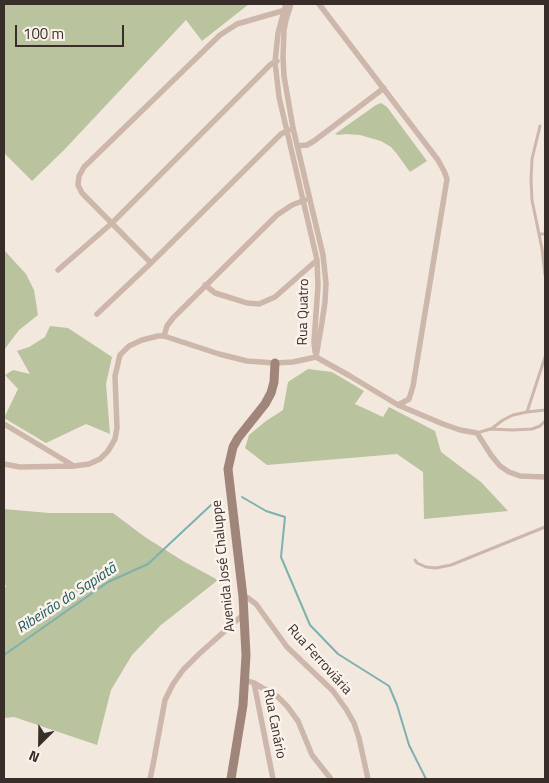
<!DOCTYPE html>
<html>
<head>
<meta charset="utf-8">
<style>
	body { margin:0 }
	#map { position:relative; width:549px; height:783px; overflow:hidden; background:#f3e8de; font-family:"Titillium Web",sans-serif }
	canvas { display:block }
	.frame { position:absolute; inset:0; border:5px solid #392d29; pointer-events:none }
	.north { position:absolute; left:15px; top:718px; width:50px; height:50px; -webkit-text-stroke:4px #faf2eb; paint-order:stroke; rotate:203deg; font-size:14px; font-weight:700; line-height:20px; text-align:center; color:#392d29 }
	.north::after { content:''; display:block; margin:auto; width:18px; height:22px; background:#392d29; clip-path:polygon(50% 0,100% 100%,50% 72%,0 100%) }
	.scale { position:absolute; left:15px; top:25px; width:109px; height:22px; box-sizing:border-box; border:2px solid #392d29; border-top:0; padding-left:6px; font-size:15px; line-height:18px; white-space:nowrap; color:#392d29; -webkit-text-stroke:4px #faf2eb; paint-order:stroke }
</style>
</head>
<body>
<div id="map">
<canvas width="549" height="783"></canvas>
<div class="frame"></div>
<div class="north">N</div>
<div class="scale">100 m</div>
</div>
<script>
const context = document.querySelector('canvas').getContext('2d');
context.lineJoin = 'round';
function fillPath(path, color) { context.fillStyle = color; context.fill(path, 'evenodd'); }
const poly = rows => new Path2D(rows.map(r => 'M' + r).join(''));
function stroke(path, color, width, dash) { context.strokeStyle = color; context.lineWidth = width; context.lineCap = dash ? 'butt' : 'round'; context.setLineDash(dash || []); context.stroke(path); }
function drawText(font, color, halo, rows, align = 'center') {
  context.font = font + ' "Titillium Web",sans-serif'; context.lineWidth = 5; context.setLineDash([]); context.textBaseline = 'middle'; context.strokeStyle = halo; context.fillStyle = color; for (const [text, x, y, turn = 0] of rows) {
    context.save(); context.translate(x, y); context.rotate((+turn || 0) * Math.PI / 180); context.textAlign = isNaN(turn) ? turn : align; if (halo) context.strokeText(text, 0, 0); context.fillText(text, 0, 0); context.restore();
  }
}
fillPath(poly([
	[4,4,249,4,202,41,186,20,64,150,32,181,4,153],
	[381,103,387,107,427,161,410,172,397,154,391,147,381,141,360,135,346,134,338,135,335,134,376,105],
	[4,250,26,274,34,290,38,315,19,330,4,350],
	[50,326,68,328,112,357,106,384,110,434,86,424,46,443,4,418,18,389,5,375,13,370,30,374,17,351,29,347,45,337],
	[308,369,332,372,364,391,355,404,383,417,389,407,435,431,441,452,481,482,508,511,424,519,423,472,397,454,267,465,245,448,249,435,266,421,283,410,288,382],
	[4,509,49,513,113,513,145,537,183,561,218,580,161,625,132,655,111,690,97,745,14,717,4,718,4,590,6,586,4,584]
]), '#b9c39e');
stroke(poly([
	[242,497,266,511,285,517,281,557,310,625,338,654,389,686,397,705,409,745,426,779],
	[4,655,108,582,148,564,211,505]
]), '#7cb1af', 2);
stroke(poly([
	[540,126,532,159,531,180,532,200,542,249,545,275],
	[539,234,545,234],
	[527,412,545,357],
	[491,429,503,420,513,415,527,412,545,410],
	[477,433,490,429,513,430,532,429,540,426,545,421],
	[415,560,417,563,426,567,436,568,451,565,545,527]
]), '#ccb7aa', 3);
stroke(poly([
	[286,4,278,33,275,62,279,97,317,260,318,286,314,342,315,352],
	[291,4,286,20,284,30,283,57,284,76,293,128,323,255,326,283,325,302,322,322,316,357],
	[319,4,438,160,444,171,447,179,413,386,409,399,398,405],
	[297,146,307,145,314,141,384,88],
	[151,263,82,193,78,185,79,176,84,167,220,35,237,24,289,9],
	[58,270,112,223,271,64,277,61],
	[205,285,215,293,225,296,247,303,259,304,275,297,317,260],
	[97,314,151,263,281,134,289,130],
	[164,336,167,326,173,318,277,215,292,205,305,200],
	[316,357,350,376,398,405,443,424,460,430,477,433,491,455,500,466,509,472,520,476,545,477],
	[4,424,74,466],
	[4,464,20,467,74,466,89,464,100,459,108,451,115,439,117,428,115,376,120,355,129,346,142,340,158,336,164,336,219,354,247,361,275,363,293,362,316,357],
	[243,597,248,598,256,604,287,647,333,691,346,709,354,723,359,738,368,779],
	[245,680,254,683,273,779],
	[254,683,278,697,287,706,298,721,312,755,331,779],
	[150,779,153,765,165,700,173,684,183,670,199,654,245,613]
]), '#ccb7aa', 5.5);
stroke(poly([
	[231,779,243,705,246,655,243,597,228,469,233,447,238,438,265,404,271,393,274,382,275,363]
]), '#a0857b', 9);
drawText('14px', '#392d29', '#faf2eb', [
	["Rua Quatro",304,312,-89],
	["Avenida José Chaluppe",224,566,-96],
	["Rua Ferroviária",319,660,48],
	["Rua Canário",274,724,79]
]);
drawText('italic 15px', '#1e5c5b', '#faf2eb', [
	["Ribeirão do Sapiatã",67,599,-33]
]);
</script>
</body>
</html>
